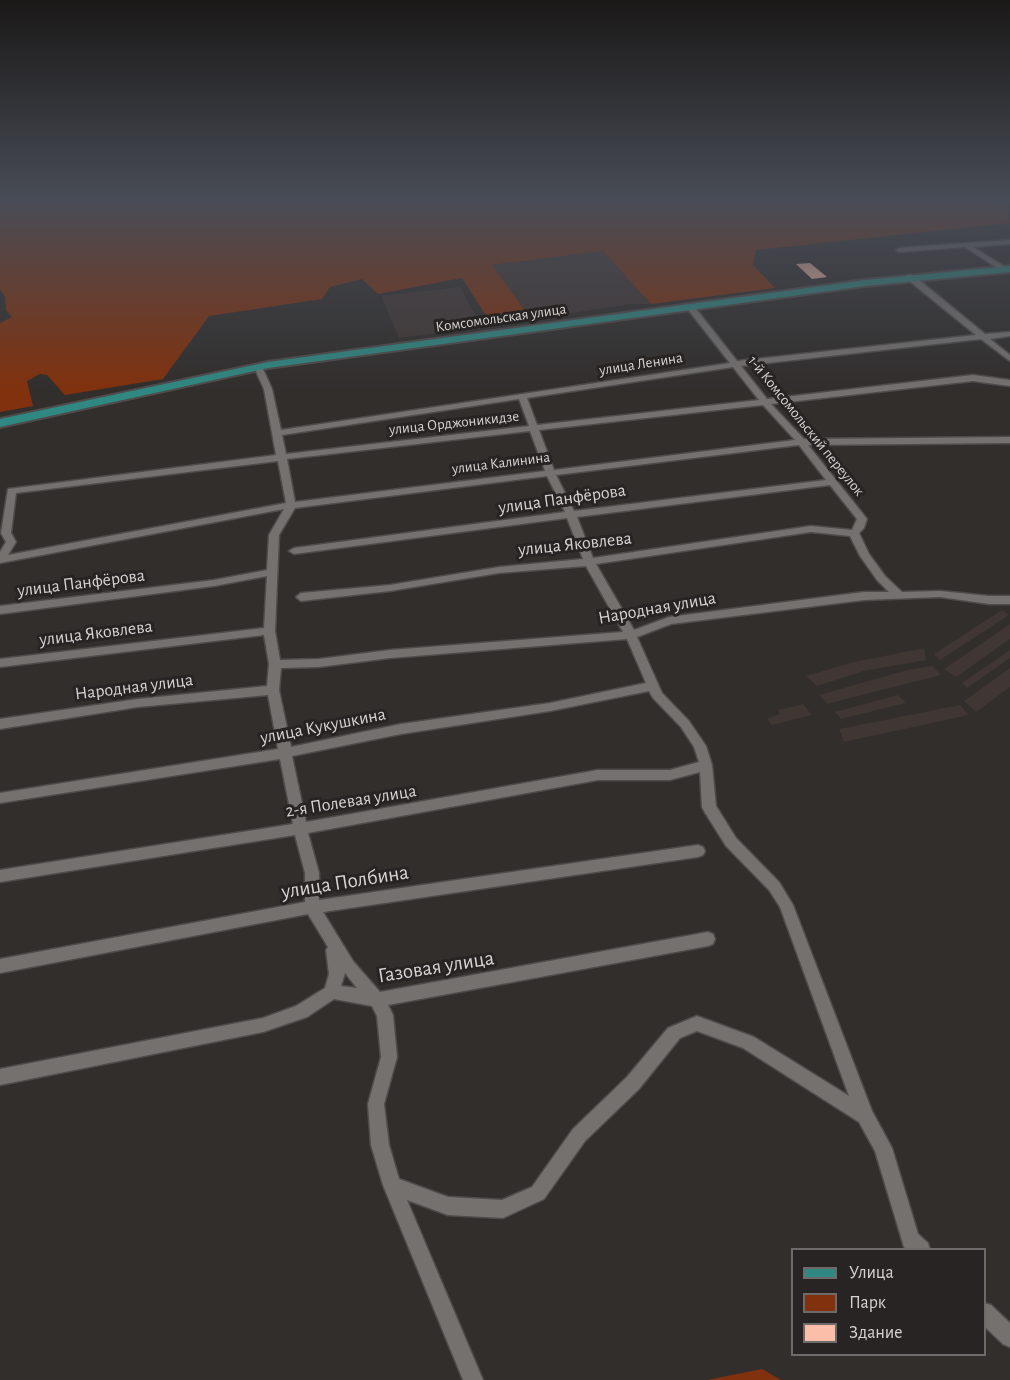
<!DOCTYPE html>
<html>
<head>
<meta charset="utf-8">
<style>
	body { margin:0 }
	#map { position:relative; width:1010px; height:1380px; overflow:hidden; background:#312e2c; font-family:"Alegreya Sans",sans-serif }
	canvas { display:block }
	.legend { position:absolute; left:791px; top:1248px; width:195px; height:108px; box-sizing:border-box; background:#272423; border:2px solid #6d6a69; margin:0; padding:8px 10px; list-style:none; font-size:18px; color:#d6d4d3 }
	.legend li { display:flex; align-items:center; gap:12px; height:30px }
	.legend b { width:30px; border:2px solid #6d6a69 }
</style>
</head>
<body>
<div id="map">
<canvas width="1010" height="1380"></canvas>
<ul class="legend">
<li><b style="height:8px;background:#308882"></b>Улица</li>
<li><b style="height:16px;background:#81310d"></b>Парк</li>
<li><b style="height:16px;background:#fabea9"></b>Здание</li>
</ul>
</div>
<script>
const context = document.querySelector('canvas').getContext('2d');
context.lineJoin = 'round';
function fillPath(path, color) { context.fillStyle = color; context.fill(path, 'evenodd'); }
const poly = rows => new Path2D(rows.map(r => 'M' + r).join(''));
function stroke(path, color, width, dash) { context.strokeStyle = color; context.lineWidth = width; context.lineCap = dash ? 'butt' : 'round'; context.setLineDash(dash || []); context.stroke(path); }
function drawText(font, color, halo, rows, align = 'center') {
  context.font = font + ' "Alegreya Sans",sans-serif'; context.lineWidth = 6; context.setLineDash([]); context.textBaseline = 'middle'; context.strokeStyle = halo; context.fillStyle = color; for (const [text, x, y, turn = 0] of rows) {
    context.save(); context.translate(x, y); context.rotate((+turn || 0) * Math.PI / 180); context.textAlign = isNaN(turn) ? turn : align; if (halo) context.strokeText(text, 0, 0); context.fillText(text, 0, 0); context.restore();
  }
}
fillPath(poly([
	[603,251,651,304,632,304,531,319,492,265],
	[460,287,482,327,399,338,381,296],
	[1002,610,1009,615,940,660,934,654],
	[1010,624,1010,639,956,677,944,669],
	[924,648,926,660,864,671,817,686,806,676,854,662],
	[1010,650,1010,658,967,688,962,683],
	[932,666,941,675,827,704,819,695,907,670],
	[1010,668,1010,687,976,712,964,701],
	[898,695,906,703,841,719,835,712],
	[803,704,812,715,772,725,767,719,780,714,778,710],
	[960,705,969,715,844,742,839,729]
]), '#403633');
fillPath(poly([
	[0,199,1000,199,1005,202,1010,223,756,250,753,265,775,288,651,304,603,251,492,265,531,319,492,325,462,278,378,294,362,279,330,287,322,299,209,316,163,379,65,395,47,375,40,374,27,381,33,406,0,412,0,323,12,317,6,310,5,297,0,289],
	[762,1369,781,1380,707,1380]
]), '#81310d');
fillPath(poly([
	[810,263,827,277,812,279,796,264]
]), '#fabea9');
const minor = poly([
	[1010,240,1010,244,973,247,1005,267,1005,271,1002,271,965,247,899,252,896,250,899,248,1010,240],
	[907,275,913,275,985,334,1010,332,1010,336,990,339,1010,355,1010,361,981,339,741,366,767,399,973,375,1010,380,1010,386,973,381,771,404,804,439,1010,437,1010,443,808,445,867,519,864,528,859,533,869,554,885,576,902,592,940,591,989,596,1010,596,1010,604,989,604,940,597,864,600,671,624,637,637,662,693,689,721,706,746,712,765,716,806,736,838,779,882,793,905,872,1111,892,1148,918,1234,928,1243,930,1250,907,1250,904,1247,875,1151,859,1122,743,1048,697,1031,680,1038,639,1089,585,1141,544,1199,503,1218,448,1215,407,1200,483,1380,463,1380,383,1185,371,1145,368,1104,381,1057,377,1016,372,1006,334,999,307,1017,263,1032,0,1085,0,1069,263,1018,296,1006,325,988,329,974,326,950,328,947,308,914,0,973,0,959,305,902,305,873,295,835,0,882,0,870,293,824,280,759,0,803,0,793,278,749,268,695,138,707,0,729,0,719,138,699,267,686,269,664,264,635,0,667,0,659,264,628,267,576,214,586,0,614,0,606,214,580,267,570,269,535,284,509,0,563,0,552,6,542,1,533,8,489,276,455,264,389,254,367,258,365,262,367,272,389,281,430,730,363,686,307,690,305,693,305,737,361,976,335,907,279,907,275],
	[733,367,759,400,537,425,527,398,733,367],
	[519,399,529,426,286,454,282,435,519,399],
	[763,405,795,440,554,470,539,430,763,405],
	[530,431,545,471,295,502,287,459,530,431],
	[799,445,826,480,574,511,556,475,799,445],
	[278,461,286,503,8,555,16,542,11,533,16,493,278,461],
	[547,476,565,512,294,548,289,551,294,554,567,518,583,559,499,567,390,585,301,593,296,597,301,601,390,591,499,573,586,566,623,632,390,650,319,659,280,660,275,631,279,535,295,508,547,476],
	[830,485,857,519,852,530,811,526,593,558,577,517,830,485],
	[811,532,850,536,860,556,877,580,889,592,864,592,669,617,634,630,596,564,811,532],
	[627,639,646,683,550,703,401,724,291,747,279,690,281,668,319,667,390,658,627,639],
	[649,691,653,698,681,727,694,747,699,762,670,770,598,770,306,822,292,756,401,734,550,711,649,691],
	[700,772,702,807,704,811,726,846,769,890,780,907,849,1096,754,1037,697,1016,668,1028,627,1077,573,1129,532,1187,502,1200,448,1197,399,1179,389,1145,384,1104,397,1057,393,1015,388,1005,708,946,713,944,715,939,713,934,708,932,380,992,353,961,323,912,698,857,703,855,705,851,703,847,698,845,319,900,319,873,308,833,598,780,670,780,700,772],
	[345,973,357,988,341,986,345,973],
	[984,1303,991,1305,1010,1323,1010,1347,1003,1344,984,1326,984,1303]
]);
const major = poly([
	[1010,266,1010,272,865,286,268,368,0,427,0,419,268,362,865,280,1010,266]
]);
stroke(minor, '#4e4b4a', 3);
stroke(major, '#4e4b4a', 4);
fillPath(minor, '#74716f');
fillPath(major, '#308882');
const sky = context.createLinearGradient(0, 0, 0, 392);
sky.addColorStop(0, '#1b1918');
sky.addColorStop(0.51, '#484c56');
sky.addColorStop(1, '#484c5600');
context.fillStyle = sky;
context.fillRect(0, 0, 1010, 392);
drawText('15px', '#d6d4d3', '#272423', [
	["Комсомольская улица",501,318,-8],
	["улица Ленина",641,364,-9],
	["улица Орджоникидзе",454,423,-6],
	["1-й Комсомольский переулок",806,426,51],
	["улица Калинина",501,463,-7]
]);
drawText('18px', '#d6d4d3', '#272423', [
	["улица Панфёрова",562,499,-8],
	["улица Яковлева",575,544,-6],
	["улица Панфёрова",81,583,-7],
	["Народная улица",657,608,-10],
	["улица Яковлева",96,633,-7],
	["Народная улица",134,687,-7],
	["улица Кукушкина",323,726,-11],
	["2-я Полевая улица",351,801,-9]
]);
drawText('21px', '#d6d4d3', '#272423', [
	["улица Полбина",345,882,-9],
	["Газовая улица",436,967,-9]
]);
</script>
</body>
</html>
